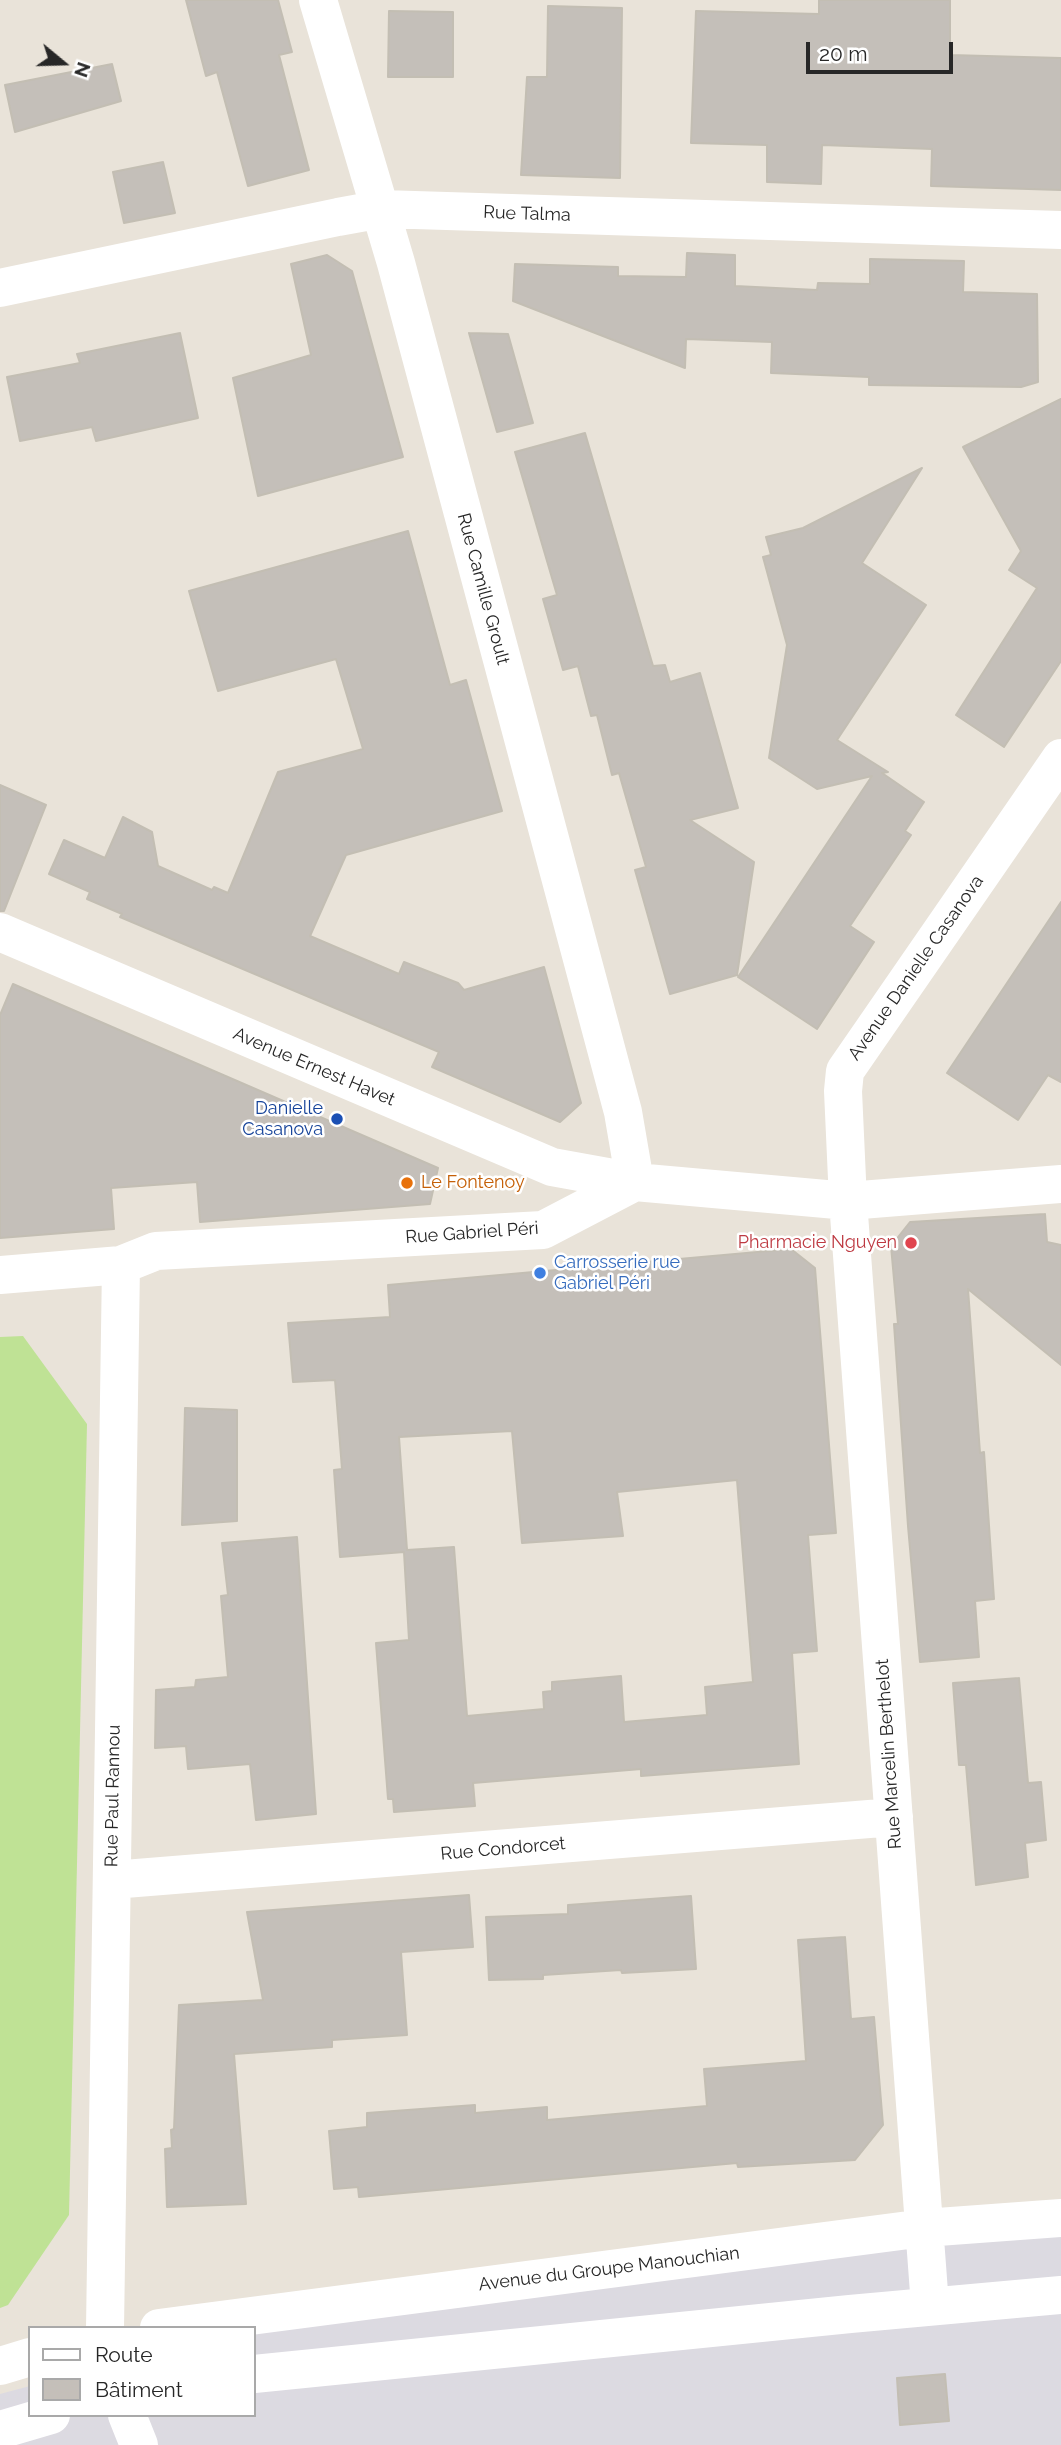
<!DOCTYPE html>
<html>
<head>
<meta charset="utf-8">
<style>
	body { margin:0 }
	#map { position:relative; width:1061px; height:2445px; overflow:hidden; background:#e9e3d9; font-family:Raleway,sans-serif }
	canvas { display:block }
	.legend { position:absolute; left:28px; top:2326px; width:228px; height:91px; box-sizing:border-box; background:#fff; border:2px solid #a9a9a9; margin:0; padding:9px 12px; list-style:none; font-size:21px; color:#272727 }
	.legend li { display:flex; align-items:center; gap:14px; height:35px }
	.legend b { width:35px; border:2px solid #a9a9a9 }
	.north { position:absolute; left:28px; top:28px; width:70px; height:70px; -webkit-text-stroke:5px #fff; paint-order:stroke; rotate:109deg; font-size:19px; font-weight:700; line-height:28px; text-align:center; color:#272727 }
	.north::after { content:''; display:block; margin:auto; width:24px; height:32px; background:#272727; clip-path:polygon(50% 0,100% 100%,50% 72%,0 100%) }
	.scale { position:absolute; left:806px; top:42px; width:147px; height:32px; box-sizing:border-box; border:4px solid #272727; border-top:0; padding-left:9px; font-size:21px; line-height:24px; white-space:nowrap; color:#272727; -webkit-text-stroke:5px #fff; paint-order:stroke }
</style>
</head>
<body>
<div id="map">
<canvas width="1061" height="2445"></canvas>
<ul class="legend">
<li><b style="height:9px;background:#fff"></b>Route</li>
<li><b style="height:19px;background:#c4bfb9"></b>Bâtiment</li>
</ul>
<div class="north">N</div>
<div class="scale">20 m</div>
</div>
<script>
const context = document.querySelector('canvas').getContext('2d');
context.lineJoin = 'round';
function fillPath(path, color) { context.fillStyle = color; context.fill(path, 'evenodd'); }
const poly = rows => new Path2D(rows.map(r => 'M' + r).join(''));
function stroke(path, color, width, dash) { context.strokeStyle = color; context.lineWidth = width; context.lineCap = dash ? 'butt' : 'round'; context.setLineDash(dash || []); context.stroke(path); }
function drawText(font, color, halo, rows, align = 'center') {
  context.font = font + ' Raleway,sans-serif'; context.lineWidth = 5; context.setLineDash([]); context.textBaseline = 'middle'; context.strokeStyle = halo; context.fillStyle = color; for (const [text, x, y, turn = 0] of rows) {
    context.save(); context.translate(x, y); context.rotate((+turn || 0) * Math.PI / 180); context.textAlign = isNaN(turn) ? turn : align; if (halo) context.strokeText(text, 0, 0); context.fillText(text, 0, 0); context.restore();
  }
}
fillPath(poly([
	[1061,2224,1061,2445,0,2445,0,2394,30,2386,30,2415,254,2415,254,2328]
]), '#dcdae1');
fillPath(poly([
	[23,1336,87,1424,69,2215,8,2305,0,2308,0,1337]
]), '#bfe295');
const building = poly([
	[186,0,278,0,292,52,279,55,309,170,248,186,217,72,206,76,186,0],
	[819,0,950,0,950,55,1061,58,1061,190,931,186,932,149,822,145,821,184,767,182,767,145,691,143,696,11,819,14,819,0],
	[548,6,622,8,620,178,521,175,527,77,547,77,548,6],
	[389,11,453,12,453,77,388,77,389,11],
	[112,64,121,101,15,132,5,85,112,64],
	[163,162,175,213,124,223,113,172,163,162],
	[687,253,735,255,735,286,817,290,818,283,870,284,870,259,964,261,963,292,1037,294,1038,382,1021,387,869,385,869,377,771,373,772,342,686,339,685,368,513,301,515,264,618,267,618,276,686,277,687,253],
	[327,255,352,271,403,457,258,496,233,378,311,355,291,264,327,255],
	[180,333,198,418,96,441,92,427,20,441,7,377,80,363,77,354,180,333],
	[469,333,508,334,533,423,497,432,469,333],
	[1061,399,1061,661,1004,747,956,715,1037,588,1009,570,1021,551,963,447,1061,399],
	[585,433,653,666,665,665,670,682,700,673,738,808,690,820,754,862,737,975,670,994,635,870,646,867,619,773,612,775,597,715,591,716,578,666,563,670,543,599,557,595,515,452,585,433],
	[922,468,862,563,926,605,837,740,888,772,882,773,924,802,905,831,911,835,850,926,874,942,817,1029,738,977,872,776,817,789,769,758,787,645,763,557,771,555,766,537,803,528,922,468],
	[408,531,450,685,466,680,502,811,346,855,310,936,399,974,404,962,458,983,464,990,544,967,581,1103,560,1122,432,1067,439,1052,120,917,122,914,87,899,90,892,49,874,64,840,105,858,123,817,152,832,158,866,212,890,214,887,228,893,278,772,363,749,336,659,218,691,189,591,408,531],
	[0,785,46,805,4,911,0,911,0,785],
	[1061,902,1061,1082,1048,1075,1018,1120,947,1073,1061,902],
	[13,984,438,1168,430,1204,200,1222,197,1182,111,1188,114,1229,0,1238,0,1015,13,984],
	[1045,1214,1047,1242,1061,1245,1061,1365,968,1289,980,1453,984,1452,994,1599,975,1601,979,1657,920,1662,908,1526,894,1324,898,1324,891,1246,910,1222,1045,1214],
	[791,1249,815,1268,836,1533,808,1535,817,1651,792,1653,799,1764,641,1776,641,1769,473,1783,475,1806,394,1812,393,1799,388,1799,376,1643,409,1640,404,1552,340,1557,334,1470,342,1469,335,1380,293,1382,288,1323,390,1317,388,1285,791,1249],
	[512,1431,522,1543,623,1536,617,1492,737,1480,753,1682,705,1687,707,1715,624,1722,621,1676,552,1682,552,1691,543,1692,544,1709,467,1716,454,1547,407,1550,399,1437,512,1431],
	[185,1408,237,1410,237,1521,182,1525,185,1408],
	[297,1537,316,1814,256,1820,250,1764,188,1769,186,1746,155,1748,156,1690,195,1687,196,1680,228,1677,221,1596,228,1595,222,1543,297,1537],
	[1019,1678,1028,1783,1041,1782,1046,1840,1025,1843,1028,1877,976,1885,966,1765,959,1765,953,1683,1019,1678],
	[469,1895,473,1947,401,1952,407,2035,332,2040,332,2047,234,2054,246,2204,167,2207,165,2149,172,2148,171,2130,174,2129,179,2005,263,2000,247,1912,469,1895],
	[691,1896,696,1969,622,1973,621,1970,543,1975,543,1979,489,1980,486,1917,568,1914,568,1905,691,1896],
	[845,1937,851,2019,874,2017,883,2125,855,2160,738,2167,737,2163,359,2197,358,2187,334,2189,329,2131,367,2127,367,2113,475,2105,475,2113,547,2107,547,2120,707,2106,704,2069,806,2061,798,1940,845,1937],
	[945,2374,949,2421,900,2425,897,2378,945,2374]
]);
fillPath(building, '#c4bfb9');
stroke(building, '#c3beb3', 2);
stroke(poly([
	[318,0,396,263,623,1112,635,1182],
	[0,288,338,217,382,209,1061,230],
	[0,932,552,1167,635,1182,848,1201,1061,1184],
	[0,1275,121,1265,156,1251,543,1230,635,1182],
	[112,1880,894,1817],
	[930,2306,848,1201,843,1091,845,1071,1061,758],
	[105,2328,121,1265],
	[159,2328,924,2228,1061,2218],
	[0,2366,30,2357],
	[254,2374,850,2314,1061,2295],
	[127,2415,139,2445],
	[0,2430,51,2415]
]), '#fff', 38);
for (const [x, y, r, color] of [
	[337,1119,7,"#1a4fb4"],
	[407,1183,7,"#e8710a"],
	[911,1243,7,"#e0444e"],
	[540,1273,7,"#3f7fe0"]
]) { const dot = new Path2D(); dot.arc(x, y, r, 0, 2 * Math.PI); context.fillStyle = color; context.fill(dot); stroke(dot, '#fff', 2.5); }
drawText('18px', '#272727', '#fff', [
	["Rue Talma",527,214,2],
	["Rue Camille Groult",483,589,75],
	["Avenue Danielle Casanova",916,968,-55],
	["Avenue Ernest Havet",314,1067,23],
	["Rue Gabriel Péri",472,1233,-4],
	["Rue Marcelin Berthelot",889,1754,-94],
	["Rue Paul Rannou",113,1796,-89],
	["Rue Condorcet",503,1849,-5],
	["Avenue du Groupe Manouchian",609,2269,-7]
]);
drawText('18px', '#164399', '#fff', [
	["Danielle",323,1109],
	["Casanova",323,1130]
], 'right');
drawText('18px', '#c56008', '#fff', [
	["Le Fontenoy",421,1183]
], 'left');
drawText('18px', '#be3a42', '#fff', [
	["Pharmacie Nguyen",897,1243]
], 'right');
drawText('18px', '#366cbe', '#fff', [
	["Carrosserie rue",554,1263],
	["Gabriel Péri",554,1284]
], 'left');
</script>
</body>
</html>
